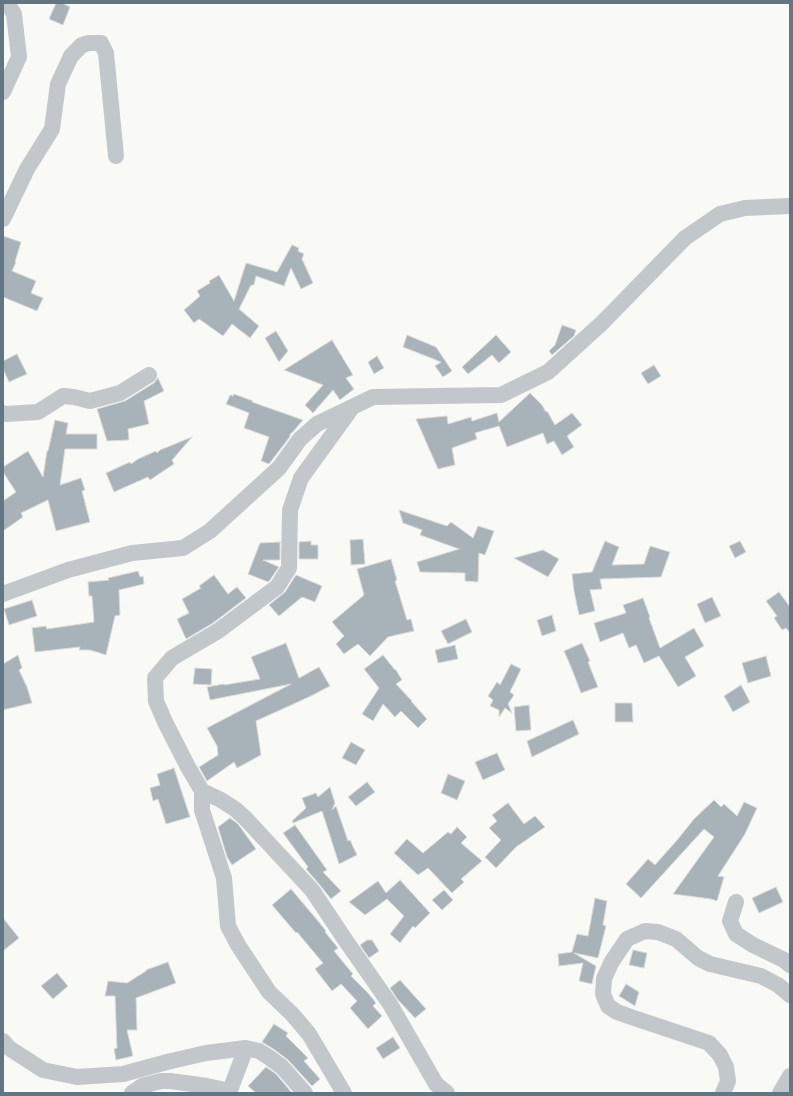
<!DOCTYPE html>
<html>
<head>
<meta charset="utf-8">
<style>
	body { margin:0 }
	#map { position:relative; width:793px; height:1096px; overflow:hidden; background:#f9f9f6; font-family:"Archivo Narrow",sans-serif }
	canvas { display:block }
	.frame { position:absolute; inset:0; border:4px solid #627783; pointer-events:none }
</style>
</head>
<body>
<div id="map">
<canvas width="793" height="1096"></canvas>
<div class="frame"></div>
</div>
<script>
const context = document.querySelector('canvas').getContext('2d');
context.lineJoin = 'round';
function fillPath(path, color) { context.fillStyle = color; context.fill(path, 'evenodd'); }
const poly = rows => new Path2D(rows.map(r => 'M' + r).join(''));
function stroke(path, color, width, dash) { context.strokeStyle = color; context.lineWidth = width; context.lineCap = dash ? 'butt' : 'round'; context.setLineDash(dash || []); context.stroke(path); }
const building = poly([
	[56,3,62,3,70,7,63,25,49,19,56,3],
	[3,236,21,242,15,262,16,262,12,271,36,281,31,293,43,298,37,311,3,297,3,236],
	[292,245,299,248,298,251,304,254,302,259,313,283,301,289,291,268,284,286,256,276,254,285,251,285,239,309,259,326,250,338,232,324,223,336,199,319,194,323,184,310,200,296,197,291,210,283,209,281,219,275,234,301,246,263,277,272,292,245],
	[562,325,576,330,574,336,552,355,549,351,555,345,562,325],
	[276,331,288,351,279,362,265,338,276,331],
	[407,335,436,347,452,371,443,377,435,366,441,362,403,347,407,335],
	[496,335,511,352,499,363,492,355,468,374,462,367,496,335],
	[332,340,353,375,346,378,354,389,340,400,333,390,313,413,305,405,323,385,284,370,332,340],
	[17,354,27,374,9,382,3,369,3,361,17,354],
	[377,356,384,368,374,374,368,362,377,356],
	[654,365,661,376,648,384,641,373,654,365],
	[158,378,164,391,144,401,149,424,128,429,129,440,107,441,97,409,125,401,154,383,158,378],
	[530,393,542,405,546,412,547,411,555,425,572,413,582,425,567,436,574,447,562,455,554,441,547,444,543,433,507,447,499,426,475,433,477,439,452,448,455,465,438,469,416,419,447,416,448,424,471,417,472,421,497,413,499,422,530,393],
	[234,394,253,401,252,402,303,420,292,433,291,433,289,438,269,464,261,461,269,437,244,428,249,413,226,404,230,395,233,396,234,394],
	[55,420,68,423,66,434,97,434,97,449,65,449,60,485,81,478,85,490,82,491,90,522,56,531,48,500,21,513,23,517,3,531,3,501,16,492,3,472,3,467,28,451,43,477,47,451,48,451,55,420],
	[192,437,172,460,174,464,150,480,148,477,114,492,106,473,130,462,131,464,138,459,156,451,157,453,160,450,192,437],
	[399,510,447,526,451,522,473,538,478,526,494,531,485,555,479,553,478,582,465,581,465,573,420,572,417,562,459,549,420,535,422,530,403,523,399,510],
	[363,539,365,564,351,565,350,540,363,539],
	[311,541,311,545,318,545,318,559,299,559,299,542,311,541],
	[605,541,619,547,612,565,644,564,650,546,670,552,661,577,600,579,602,589,590,590,595,611,579,615,574,591,572,574,592,572,605,541],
	[740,541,746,552,735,558,729,546,740,541],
	[280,542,280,560,263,560,279,567,270,580,268,582,248,574,260,543,280,542],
	[543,550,559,559,548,577,514,558,543,550],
	[391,559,397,580,395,581,407,620,411,619,414,631,388,637,370,656,358,644,344,654,336,644,344,636,332,622,364,595,357,569,391,559],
	[138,571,140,577,143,576,144,584,119,590,120,615,115,616,106,655,90,650,79,650,80,647,35,652,32,628,46,626,47,629,94,622,92,596,89,596,88,582,109,580,108,578,138,571],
	[214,575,228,594,237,587,246,598,213,623,186,639,177,619,189,613,182,599,201,588,199,586,214,575],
	[296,575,322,586,315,602,302,597,279,616,269,605,285,592,296,575],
	[779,592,790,607,790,633,786,628,782,630,774,618,777,616,766,601,779,592],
	[712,597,721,616,705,623,697,604,712,597],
	[643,598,650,617,649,618,660,648,694,628,704,646,685,657,696,676,678,687,659,656,644,663,636,645,629,648,623,633,600,642,594,623,626,613,623,605,643,598],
	[32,600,37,616,9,625,4,609,32,600],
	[552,615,556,631,542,636,537,620,552,615],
	[466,619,472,632,448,644,441,631,466,619],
	[286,643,299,678,319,667,330,686,311,696,256,721,261,755,237,768,234,762,207,781,199,767,218,755,217,746,207,728,291,684,210,700,207,687,224,684,224,685,260,679,251,657,286,643],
	[582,643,590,661,588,662,598,687,581,693,571,667,564,651,582,643],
	[455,645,458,659,438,663,435,650,455,645],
	[18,655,22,668,19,670,27,687,32,703,3,710,3,664,18,655],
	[383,655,395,670,396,670,402,680,396,684,412,701,411,701,427,719,418,728,401,711,395,717,383,704,373,721,362,714,379,688,364,669,383,655],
	[766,656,771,676,748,683,742,663,766,656],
	[511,664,521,669,510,692,514,695,508,704,512,713,505,708,499,717,499,710,490,706,493,700,488,696,497,682,500,685,511,664],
	[195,668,212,669,211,685,193,684,195,668],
	[741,685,750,702,733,712,724,696,741,685],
	[615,703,632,703,633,722,615,722,615,703],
	[529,705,531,730,516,731,514,707,529,705],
	[573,720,579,734,532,757,527,741,573,720],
	[351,742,365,750,356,765,342,758,351,742],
	[497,753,505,770,483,780,475,762,497,753],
	[174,768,190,817,166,824,158,799,153,801,150,788,160,785,157,774,174,768],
	[448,774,465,781,457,800,441,793,448,774],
	[367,782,375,792,356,806,348,797,367,782],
	[330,787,335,803,332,810,336,806,348,841,350,840,357,855,339,864,322,811,293,823,292,821,306,808,302,798,316,793,318,797,330,787],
	[714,800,721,807,724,804,737,816,744,802,757,808,745,834,718,876,724,877,717,901,711,899,673,894,714,837,704,829,641,898,626,884,648,859,655,865,678,839,694,819,714,800],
	[508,803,524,824,535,816,545,827,516,847,496,868,485,857,501,840,489,828,497,821,492,815,508,803],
	[230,818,238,824,256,849,232,865,227,857,218,827,230,818],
	[295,825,327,870,323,872,341,891,331,899,319,884,306,869,308,867,283,833,295,825],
	[457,827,467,837,461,843,482,861,461,879,464,882,452,893,428,868,418,875,394,853,407,839,423,853,448,832,451,834,457,827],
	[400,880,430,913,415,928,413,926,400,943,390,934,404,916,387,899,365,915,349,902,378,881,386,893,400,880],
	[776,887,783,902,759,913,752,898,776,887],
	[291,889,318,921,326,931,325,932,338,948,334,951,353,974,351,976,368,993,376,1003,373,1006,382,1016,368,1029,350,1008,357,1001,341,984,332,991,315,969,323,963,297,932,296,933,272,905,291,889],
	[444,890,453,900,442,910,432,900,444,890],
	[595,898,607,901,603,925,606,926,598,958,574,953,596,966,592,984,579,981,583,963,559,966,558,954,572,952,577,934,588,936,595,898],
	[3,918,19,938,3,951,3,918],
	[367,940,372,940,379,951,369,958,360,945,367,940],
	[633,950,647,953,644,968,629,965,633,950],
	[168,962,176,983,136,998,137,1030,127,1030,133,1056,116,1060,114,1049,117,1048,115,996,105,996,108,981,127,983,146,971,146,970,168,962],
	[57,973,68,986,53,999,41,986,57,973],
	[400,980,426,1009,415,1018,398,1000,390,988,400,980],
	[626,984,639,992,635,1006,619,996,626,984],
	[274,1024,288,1033,286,1036,308,1058,304,1061,320,1079,312,1086,288,1060,275,1050,262,1042,274,1024],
	[393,1037,400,1048,383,1059,376,1048,393,1037],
	[266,1067,276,1074,292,1093,256,1093,248,1086,266,1067]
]);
fillPath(building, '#a8b3b9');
stroke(building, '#dbdbd9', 1);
stroke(poly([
	[3,92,19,57,14,14,7,3],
	[3,219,27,169,52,129,58,84,71,56,82,45,89,43,101,43,106,53,116,156],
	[351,409,301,478,290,510,289,568,277,587,218,631,172,658,155,678,156,701,165,722,188,767,202,791,221,800,235,809,245,818,312,890,346,941,390,1004,436,1084,447,1093],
	[3,413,6,414,38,412,63,396,74,397,90,401,120,393,149,375],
	[3,594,68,570,132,553,183,548,210,531,279,468,300,439,317,424,373,397,501,395,548,372,601,324,685,238,720,214,745,208,790,206],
	[202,791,202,810,224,878,228,926,238,945,269,992,292,1014,309,1034,344,1093],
	[736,902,730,921,736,934,753,945,784,960,790,965],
	[3,1041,9,1048,43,1070,77,1077,123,1074,167,1062,206,1053,246,1048,259,1051,270,1058,282,1067,305,1093],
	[132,1093,142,1086,161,1081,170,1081,207,1086,230,1091],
	[229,1093,246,1048],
	[723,1093,728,1081,726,1067,720,1055,709,1043,634,1018,617,1012,608,1006,603,994,604,979,611,963,627,939,645,931,658,932,676,939,698,958,710,964,761,976,778,985,790,995],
	[780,1093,790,1076]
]), '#c2c7cb', 16);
</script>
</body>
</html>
